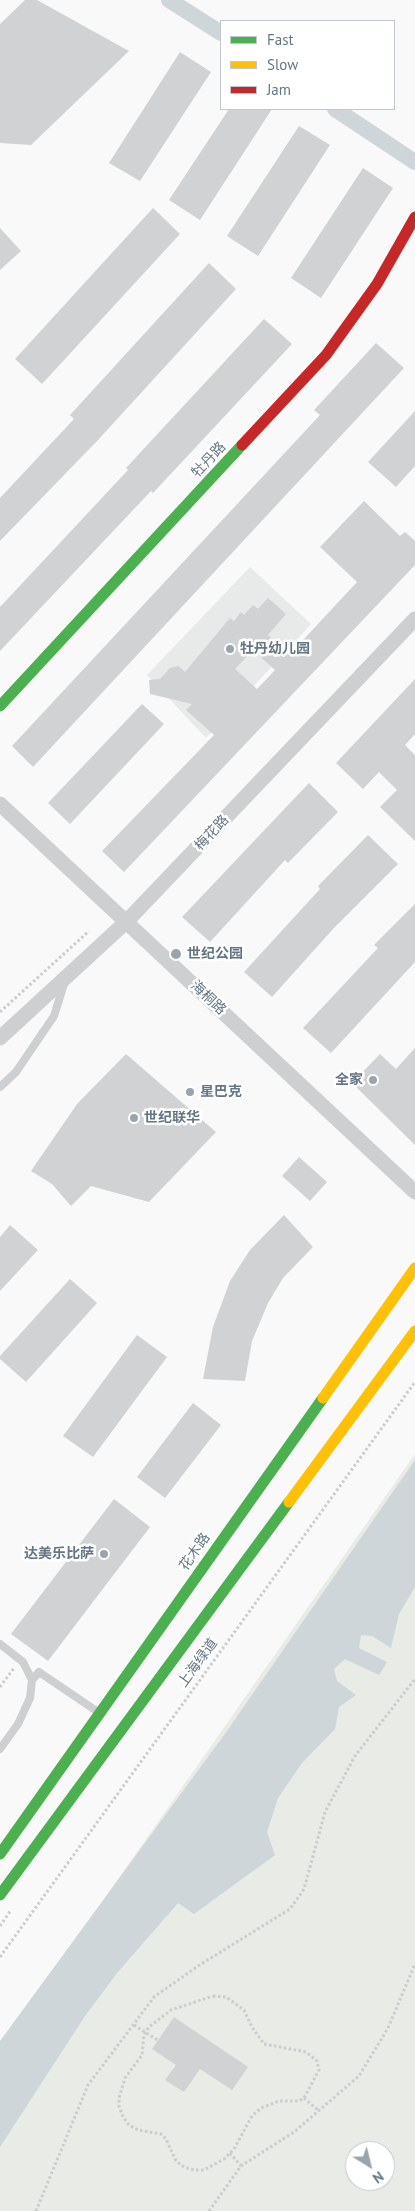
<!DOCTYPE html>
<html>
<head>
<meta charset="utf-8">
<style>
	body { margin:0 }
	#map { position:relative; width:415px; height:2211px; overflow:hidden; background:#f9f9f9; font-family:"PT Sans",sans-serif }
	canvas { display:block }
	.legend { position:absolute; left:220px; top:20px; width:175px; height:90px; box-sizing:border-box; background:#fff; border:1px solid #c1c8cd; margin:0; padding:6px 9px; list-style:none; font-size:15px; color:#657683 }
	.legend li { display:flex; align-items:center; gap:10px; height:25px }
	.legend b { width:25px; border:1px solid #c1c8cd }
	.north { position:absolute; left:345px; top:2141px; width:50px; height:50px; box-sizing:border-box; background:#fff; border:1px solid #c1c8cd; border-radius:50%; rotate:144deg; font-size:14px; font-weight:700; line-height:20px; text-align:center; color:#657683 }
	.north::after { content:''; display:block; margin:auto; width:18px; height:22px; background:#99a4ac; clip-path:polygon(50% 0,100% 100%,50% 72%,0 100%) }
</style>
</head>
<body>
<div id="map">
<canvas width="415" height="2211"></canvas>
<ul class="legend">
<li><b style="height:6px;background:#4caf50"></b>Fast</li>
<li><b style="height:6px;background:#ffc107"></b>Slow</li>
<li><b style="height:6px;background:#c62828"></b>Jam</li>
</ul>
<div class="north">N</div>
</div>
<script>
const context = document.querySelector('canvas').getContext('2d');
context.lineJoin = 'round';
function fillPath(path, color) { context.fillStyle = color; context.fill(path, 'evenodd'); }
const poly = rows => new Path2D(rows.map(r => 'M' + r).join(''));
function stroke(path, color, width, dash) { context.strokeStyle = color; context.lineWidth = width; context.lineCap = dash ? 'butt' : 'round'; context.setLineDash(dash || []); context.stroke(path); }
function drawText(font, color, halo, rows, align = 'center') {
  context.font = font + ' "PT Sans","Noto Sans SC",sans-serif'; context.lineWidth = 5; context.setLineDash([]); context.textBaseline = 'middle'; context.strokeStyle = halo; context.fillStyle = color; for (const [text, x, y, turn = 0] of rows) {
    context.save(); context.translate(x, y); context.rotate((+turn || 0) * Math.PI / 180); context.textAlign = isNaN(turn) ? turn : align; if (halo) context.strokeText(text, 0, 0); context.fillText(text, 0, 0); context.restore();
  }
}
fillPath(poly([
	[250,567,311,624,206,738,147,675]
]), '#e8e9e9');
fillPath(poly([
	[415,1454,415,2211,0,2211,0,2048],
	[355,2151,385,2151,385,2181,355,2181]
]), '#e8ebe6');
fillPath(poly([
	[415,1460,415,1587,399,1614,391,1648,372,1636,361,1635,359,1648,387,1662,379,1675,345,1659,334,1669,337,1681,356,1695,339,1707,335,1729,302,1763,278,1798,267,1832,275,1855,194,1914,178,1903,117,1973,85,2016,0,2147,0,2041,227,1731]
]), '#ced6d9');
stroke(poly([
	[169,0,221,33],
	[335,109,415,162]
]), '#ced6d9', 16);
fillPath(poly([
	[25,0,37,0,129,51,31,145,0,143,0,24],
	[180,52,211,72,140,181,109,163],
	[229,109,272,109,200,220,169,200],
	[299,126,330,145,258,256,227,236],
	[363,168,393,188,321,298,291,278],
	[153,208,180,234,42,384,15,359],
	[0,228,21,251,0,270],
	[209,263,236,289,98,440,0,541,0,498,74,419,70,415],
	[264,319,292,344,153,493,151,491,0,651,0,607,128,470,126,468],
	[376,343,404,368,33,767,12,746,320,415,314,410],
	[415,411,415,466,396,487,368,462],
	[364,501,400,536,405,532,415,541,415,565,124,872,102,851,214,735,186,710,192,704,150,694,149,680,160,679,170,668,178,666,185,672,230,618,234,621,241,612,244,615,253,605,258,609,268,598,286,614,268,635,290,654,357,582,320,547],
	[253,650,275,670,257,689,235,669],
	[415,679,415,734,405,745,415,755,415,841,380,807,397,790,379,772,363,789,336,763],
	[142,704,164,724,70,824,48,803],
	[309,783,338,812,288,863,285,860,210,942,182,917],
	[368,835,398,864,333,929,272,997,244,972,320,889,318,886],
	[415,904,415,962,331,1053,303,1028,378,948,374,945],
	[415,1048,415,1145,352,1083,380,1054,396,1069],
	[126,1054,216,1132,149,1202,91,1186,71,1206,52,1184,31,1171,77,1104],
	[299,1157,327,1182,310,1201,282,1176],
	[284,1215,313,1247,283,1278,268,1303,252,1341,245,1381,203,1379,213,1327,230,1281,250,1250],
	[10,1225,38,1250,0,1291,0,1237],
	[70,1279,97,1303,26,1382,0,1359,0,1356],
	[137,1335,167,1357,93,1457,63,1436],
	[193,1403,221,1425,165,1498,137,1477],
	[114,1499,150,1527,48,1661,11,1634],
	[174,2017,248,2067,232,2090,200,2069,184,2092,165,2080,176,2065,152,2049]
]), '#d0d2d3');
stroke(poly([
	[0,1012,89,931],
	[0,1687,14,1668],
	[0,1926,11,1910],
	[0,1957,415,1382],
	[213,1996,226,1997,244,2010,252,2027,264,2044,306,2052,317,2061,319,2070,304,2098,299,2101,279,2101,261,2108,252,2116,234,2149,224,2159,204,2170,194,2170,184,2167,176,2161,166,2139,161,2134,138,2130,129,2125,123,2117,119,2106,119,2098,125,2078,142,2055,144,2035,149,2027,171,2010,213,1996],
	[134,2025,159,2041],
	[304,2098,319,2111],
	[230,2153,241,2166],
	[36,2211,88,2085,154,1997,198,1966,290,1909,304,1889,325,1812,355,1756,415,1679],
	[209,2211,241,2166,294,2132,359,2076,388,2028,415,1964]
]), '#cbcccd', 3, [2.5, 2.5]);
stroke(poly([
	[0,1087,16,1072,54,1016,64,984],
	[0,1644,23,1662,32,1680,30,1698,18,1724,0,1749],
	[32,1680,39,1672,98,1712]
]), '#cecfd0', 8);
stroke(poly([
	[0,804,415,1192],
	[0,1038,126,922,415,619]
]), '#cecfd0', 15);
stroke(poly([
	[0,706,242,445],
	[0,1854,323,1398],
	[0,1895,289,1502]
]), '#4caf50', 11);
stroke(poly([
	[323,1398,415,1268],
	[289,1502,415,1331]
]), '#ffc107', 11);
stroke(poly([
	[242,445,326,355,377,284,415,217]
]), '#c62828', 11);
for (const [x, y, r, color] of [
	[230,649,5,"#99a4ac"],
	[176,954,6,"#99a4ac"],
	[373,1080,5,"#99a4ac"],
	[190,1092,5,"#99a4ac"],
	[134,1118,5,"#99a4ac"],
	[104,1554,5,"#99a4ac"]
]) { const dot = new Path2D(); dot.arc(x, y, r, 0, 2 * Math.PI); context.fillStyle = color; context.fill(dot); stroke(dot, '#fff', 2); }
drawText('14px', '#657683', '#fff', [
	["牡丹路",209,460,-47],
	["梅花路",212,833,-47],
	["海桐路",208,998,43],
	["花木路",195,1552,-55],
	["上海绿道",198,1663,-54]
]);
drawText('bold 14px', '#657683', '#fff', [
	["牡丹幼儿园",240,649],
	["世纪公园",187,954],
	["全家",363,1080,"right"],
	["星巴克",200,1092],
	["世纪联华",144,1118],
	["达美乐比萨",94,1554,"right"]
], 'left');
</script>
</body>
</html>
